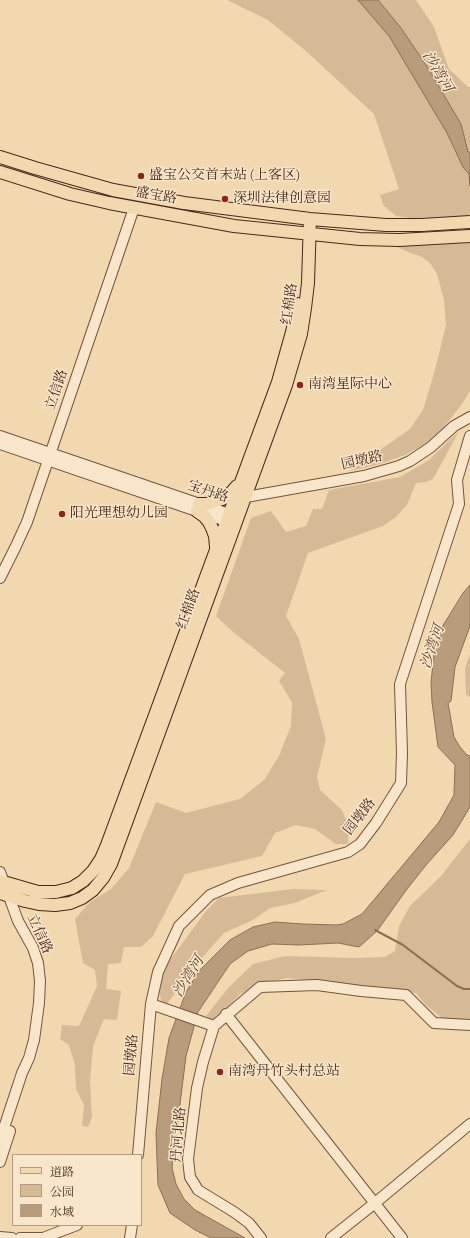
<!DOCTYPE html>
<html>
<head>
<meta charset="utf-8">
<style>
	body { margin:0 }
	#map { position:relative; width:470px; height:1238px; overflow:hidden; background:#f2d8ae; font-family:"IM FELL French Canon","Noto Serif SC",serif }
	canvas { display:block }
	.legend { position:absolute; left:12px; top:1154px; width:130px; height:72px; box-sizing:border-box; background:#f7e6ca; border:1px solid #b29a84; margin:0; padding:5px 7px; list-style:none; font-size:12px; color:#4a281a }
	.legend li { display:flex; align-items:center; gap:8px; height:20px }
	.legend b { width:20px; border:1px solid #b29a84 }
</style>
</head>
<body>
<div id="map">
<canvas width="470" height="1238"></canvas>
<ul class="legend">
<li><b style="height:5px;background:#f2d8ae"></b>道路</li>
<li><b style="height:11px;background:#d5ba95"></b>公园</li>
<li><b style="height:11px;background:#b99c7c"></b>水域</li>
</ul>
</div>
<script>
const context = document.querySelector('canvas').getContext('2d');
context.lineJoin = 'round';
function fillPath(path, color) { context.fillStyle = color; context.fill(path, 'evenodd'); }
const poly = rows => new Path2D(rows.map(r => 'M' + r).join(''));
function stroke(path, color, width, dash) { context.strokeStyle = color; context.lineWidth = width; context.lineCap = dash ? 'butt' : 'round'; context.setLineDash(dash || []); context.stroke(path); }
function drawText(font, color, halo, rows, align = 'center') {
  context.font = font + ' "IM FELL French Canon","Noto Serif SC",serif'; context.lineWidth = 3; context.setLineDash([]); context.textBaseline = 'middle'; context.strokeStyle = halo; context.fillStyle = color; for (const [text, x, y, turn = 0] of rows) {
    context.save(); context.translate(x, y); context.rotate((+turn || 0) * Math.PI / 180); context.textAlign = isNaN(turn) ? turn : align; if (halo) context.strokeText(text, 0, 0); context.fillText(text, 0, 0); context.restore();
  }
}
fillPath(poly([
	[227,0,416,0,434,27,449,69,468,87,470,87,470,218,417,219,396,216,384,206,380,195,399,189,374,114,306,51,268,20],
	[470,243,470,391,462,404,444,427,425,444,405,455,380,464,350,471,410,429,423,410,435,370,446,325,444,300,437,274,430,263,422,257,408,252,395,246],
	[459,431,433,479,426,482,416,483,407,505,396,517,383,526,308,553,286,616,299,639,326,739,317,777,320,790,342,810,349,827,348,844,336,844,315,829,296,825,275,833,262,856,185,874,153,936,141,947,124,947,121,963,108,964,106,989,121,991,117,1020,104,1019,93,1046,90,1082,92,1117,88,1127,82,1126,84,1105,76,1089,75,1065,69,1045,60,1039,62,1025,79,1026,97,986,95,970,83,963,75,919,90,902,111,889,129,868,156,802,186,813,240,799,264,780,279,756,291,726,292,702,279,681,285,673,233,632,216,616,251,518,271,511,286,532,306,526,313,509,322,509,329,490,400,477,429,460],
	[470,654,470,697,466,695,465,668],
	[470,839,470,1019,458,1022,443,1019,425,1004,416,993,339,983,287,978,256,985,239,995,214,1021,206,1016,229,987,253,964,285,956,354,958,385,957,395,951,399,926,410,906,441,876],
	[293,889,327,890,295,903,270,908,253,920,224,933,195,966,167,1004,161,1001,159,988,165,967,206,911,219,898]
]), '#d5ba95');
const water = poly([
	[358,0,378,0,401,28,428,68,461,124,468,152,470,152,470,186,469,174,463,167,447,133,389,36,358,0],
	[470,585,470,626,455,667,451,701,448,703,454,737,460,747,467,755,470,756,470,807,453,835,426,865,407,889,377,931,359,947,338,943,299,945,272,944,248,951,230,964,198,1012,186,1056,172,1168,176,1184,184,1199,195,1210,245,1238,211,1238,195,1230,170,1213,158,1185,156,1133,162,1079,169,1038,186,992,199,971,230,940,253,927,275,922,303,924,337,925,343,924,362,914,439,822,454,795,455,765,438,747,432,702,431,682,434,655,442,627,463,593,470,585]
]);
fillPath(water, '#b99c7c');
stroke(water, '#8d6e55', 1);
stroke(poly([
	[375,930,403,945,457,986,464,989,470,989]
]), '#8d6e55', 2);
const minor = poly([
	[0,436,229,514,234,518],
	[0,444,226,521,233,521],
	[246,497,364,476,399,466,410,461,431,447,454,426,470,417],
	[0,578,15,548,27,522,134,208],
	[0,872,18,921,33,948,38,963,40,981,39,1003,34,1040,29,1058,22,1073,0,1140],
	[151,1004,214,1026],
	[226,1014,402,1238],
	[214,1026,260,987,317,985,361,991,406,995,434,1023,470,1025],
	[214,1026,203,1062,197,1088,188,1159,190,1177,198,1190,234,1212,249,1223,261,1238],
	[138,1155,151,1004,158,972,179,926,210,895,238,883,348,852,360,844,376,823,401,783,402,753,400,684,459,504,457,480,470,436],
	[0,1162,10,1131],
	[0,1237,12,1238],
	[20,1238,43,1238,77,1225],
	[130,1238,132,1225],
	[331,1238,375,1203,470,1124]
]);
const major = poly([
	[0,157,35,168,113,190,184,203,310,219,386,225],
	[0,172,70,194,109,203,234,226,360,239,399,240,470,236],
	[199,504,207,504,222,499,229,495,237,486],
	[197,511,204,516,209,522,212,528,215,536,216,547],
	[0,881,38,892,56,892,72,888,83,881,93,871,101,859,107,845,278,382,292,332,298,304],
	[0,893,25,901,39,904,55,905,70,903,82,898,93,890,103,878,111,864,286,385,301,334,305,308,308,283,310,219]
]);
stroke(minor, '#74543f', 12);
stroke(major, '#4a281a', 14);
stroke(minor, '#f7e6ca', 10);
stroke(major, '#f2d8ae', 12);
const majorBridge = poly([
	[386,225,422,225,470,222]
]);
stroke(majorBridge, '#4a281a', 14, []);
stroke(majorBridge, '#f2d8ae', 12);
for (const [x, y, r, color] of [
	[141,176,4,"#8f2418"],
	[225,199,4,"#8f2418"],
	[300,385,4,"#8f2418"],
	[62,514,4,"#8f2418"],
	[220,1072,4,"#8f2418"]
]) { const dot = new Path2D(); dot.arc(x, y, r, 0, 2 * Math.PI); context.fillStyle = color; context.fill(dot); stroke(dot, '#f7e6ca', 1.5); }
drawText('14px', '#4a281a', '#f7e6ca', [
	["盛宝公交首末站 (上客区)",149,176],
	["深圳法律创意园",233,199],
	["南湾星际中心",308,385],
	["阳光理想幼儿园",70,514],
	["南湾丹竹头村总站",228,1072]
], 'left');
drawText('14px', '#4a281a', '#f7e6ca', [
	["盛宝路",156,196,10],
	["红棉路",290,304,-82],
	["立信路",57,390,-71],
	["园墩路",362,461,-13],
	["宝丹路",208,492,19],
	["红棉路",189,609,-70],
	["园墩路",360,817,-52],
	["立信路",39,934,66],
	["园墩路",132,1055,-85],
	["丹河北路",179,1135,-85]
]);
drawText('italic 15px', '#664532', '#f7e6ca', [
	["沙湾河",437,72,59],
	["沙湾河",433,647,-71],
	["沙湾河",189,977,-58]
]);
</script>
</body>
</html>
